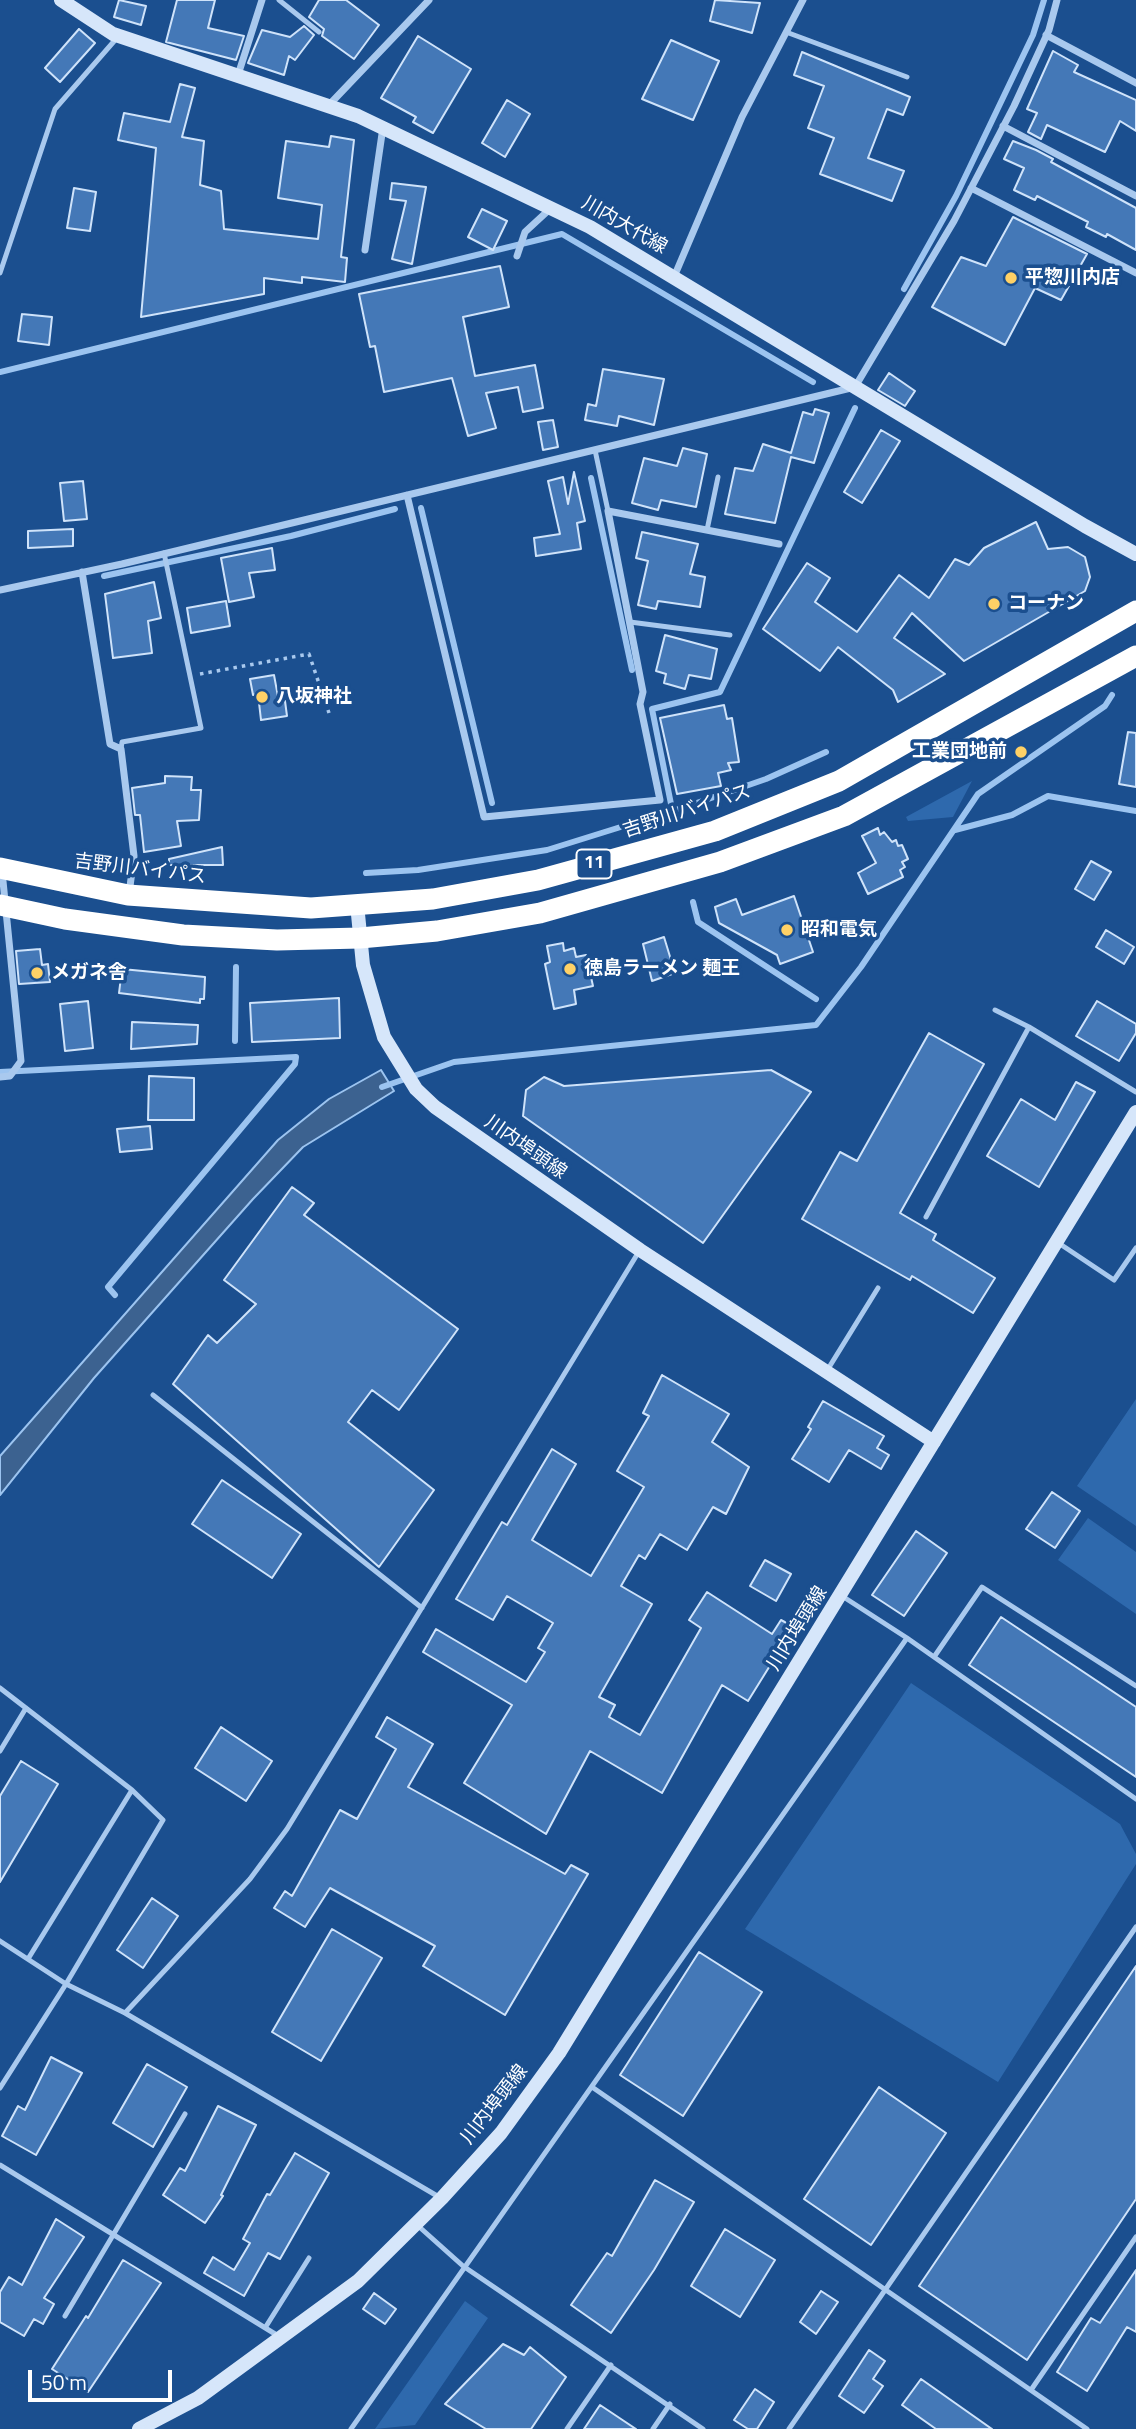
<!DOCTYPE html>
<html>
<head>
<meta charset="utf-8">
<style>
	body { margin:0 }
	#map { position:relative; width:1136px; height:2429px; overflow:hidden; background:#1b4f8f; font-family:"Titillium Web",sans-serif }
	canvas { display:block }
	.scale { position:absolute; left:28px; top:2370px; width:144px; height:32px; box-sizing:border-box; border:4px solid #fff; border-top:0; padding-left:9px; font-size:21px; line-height:24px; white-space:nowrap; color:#fff; -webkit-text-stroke:5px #1b4f8f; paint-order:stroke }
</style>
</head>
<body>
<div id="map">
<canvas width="1136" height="2429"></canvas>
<div class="scale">50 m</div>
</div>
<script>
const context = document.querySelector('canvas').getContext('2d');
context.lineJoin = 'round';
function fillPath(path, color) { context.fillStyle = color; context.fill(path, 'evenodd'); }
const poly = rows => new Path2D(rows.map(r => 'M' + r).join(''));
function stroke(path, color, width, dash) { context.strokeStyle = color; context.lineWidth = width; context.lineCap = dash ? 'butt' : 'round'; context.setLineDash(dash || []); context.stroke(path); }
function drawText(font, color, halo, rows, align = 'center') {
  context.font = font + ' "Titillium Web","Noto Sans JP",sans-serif'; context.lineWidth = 7; context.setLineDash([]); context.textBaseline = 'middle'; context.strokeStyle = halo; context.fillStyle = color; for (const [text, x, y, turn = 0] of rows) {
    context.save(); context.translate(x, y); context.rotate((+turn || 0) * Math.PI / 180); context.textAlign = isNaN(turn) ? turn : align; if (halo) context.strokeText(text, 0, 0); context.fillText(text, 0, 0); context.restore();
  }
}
fillPath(poly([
	[972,781,953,817,908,821,906,817],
	[1136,1399,1136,1526,1077,1486],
	[1088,1518,1136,1552,1136,1614,1058,1560],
	[911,1683,1120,1824,1136,1854,1136,1864,998,2082,745,1929],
	[465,2301,488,2318,415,2425,375,2429]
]), '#2e69ad');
const water = poly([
	[381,1070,394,1091,303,1147,253,1199,94,1378,0,1495,0,1456,278,1140,329,1099,381,1070]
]);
fillPath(water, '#3c6290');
stroke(water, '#9cc4f0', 2);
stroke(poly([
	[904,289,956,196,1033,35,1044,0],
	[0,372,562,234,813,382],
	[591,478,632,670],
	[421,508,492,803],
	[104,576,291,536,395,509],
	[672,809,652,709,720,692,855,408],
	[955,830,1012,815,1048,796,1136,811],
	[366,873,418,870,547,850,688,806,766,779,826,752],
	[693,902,698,922,816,999],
	[235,1041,236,967],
	[0,1072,296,1057,295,1064,108,1287,115,1295],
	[382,1087,454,1062,816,1025,861,967,978,794,1105,706,1112,695]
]), '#9cc4f0', 6);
const building = poly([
	[119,0,146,6,141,25,114,17,119,0],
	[177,0,215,0,208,28,244,36,236,60,166,42,177,0],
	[319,0,346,0,379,25,354,59,322,36,324,29,309,17,319,0],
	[715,0,760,3,752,33,710,21,715,0],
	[304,26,314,35,295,60,289,56,284,75,248,63,262,30,290,37,304,26],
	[79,29,95,43,60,82,45,68,79,29],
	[418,36,471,69,433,133,413,122,416,117,381,98,418,36],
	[671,40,719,61,693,120,642,99,671,40],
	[1053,51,1078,65,1074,72,1136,100,1136,131,1120,121,1105,152,1047,125,1041,139,1028,132,1037,113,1027,109,1053,51],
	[802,52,910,97,903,115,887,109,868,158,904,171,892,201,820,174,834,138,808,128,824,86,794,75,802,52],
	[180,84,195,88,182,137,204,141,200,185,221,191,224,229,318,239,322,205,278,198,286,141,329,147,331,136,354,140,341,257,347,258,345,282,302,277,302,283,264,278,264,294,141,317,156,148,118,140,124,113,170,122,180,84],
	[507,100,530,114,505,157,482,143,507,100],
	[1013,141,1036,150,1053,159,1051,162,1136,208,1136,250,1107,234,1106,237,1086,227,1088,222,1037,196,1035,200,1014,190,1024,168,1004,159,1013,141],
	[392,183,426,187,412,264,392,259,406,201,390,199,392,183],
	[74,188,96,192,90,231,67,228,74,188],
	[482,209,507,221,493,250,468,237,482,209],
	[1013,217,1087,254,1061,300,1035,288,1005,345,932,307,961,257,986,266,1013,217],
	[500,266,509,307,463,317,475,376,535,365,543,408,523,412,518,387,486,393,496,428,468,436,452,378,384,392,375,346,370,347,359,294,500,266],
	[22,314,52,317,49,345,18,341,22,314],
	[603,369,664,379,654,425,619,416,617,426,585,420,588,404,596,406,603,369],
	[889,373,915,391,905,406,878,390,889,373],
	[815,409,829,413,814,463,791,457,775,523,725,514,735,468,753,471,763,444,791,453,803,412,813,415,815,409],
	[553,420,558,447,543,450,538,422,553,420],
	[881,430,900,441,862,503,844,492,881,430],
	[683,448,707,454,696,507,661,500,658,510,632,503,644,458,677,466,683,448],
	[574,472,585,521,577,523,581,549,536,556,534,538,560,534,548,481,563,477,568,504,574,472],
	[83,481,87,519,64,521,60,483,83,481],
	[1036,522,1048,549,1068,547,1085,557,1090,577,1085,591,964,661,912,613,894,638,945,674,898,702,893,690,838,647,820,671,763,629,807,563,830,578,815,602,857,632,899,575,929,598,955,559,969,565,984,548,1036,522],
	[73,529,73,546,28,548,28,531,73,529],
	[642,532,698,544,690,574,705,577,700,607,658,601,656,609,638,605,648,561,636,558,642,532],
	[272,548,275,570,249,573,254,597,229,602,221,558,272,548],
	[154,582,161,618,148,621,152,653,113,658,105,594,154,582],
	[226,601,230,626,191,633,187,608,226,601],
	[665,635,717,649,711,679,689,675,685,689,664,683,666,674,656,671,665,635],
	[274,675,279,702,285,701,287,716,261,720,258,694,253,695,250,679,274,675],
	[724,705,727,719,732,718,739,762,728,763,731,770,718,773,721,786,677,794,660,718,724,705],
	[1128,732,1136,733,1136,787,1119,784,1128,732],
	[165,776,192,777,191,790,201,790,199,820,177,821,181,846,144,852,140,815,135,815,132,788,165,783,165,776],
	[878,828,880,835,884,832,892,842,896,840,898,846,902,845,908,859,902,862,905,867,900,870,903,877,868,894,858,873,876,863,862,836,878,828],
	[222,847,223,865,169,865,169,859,222,847],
	[1091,861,1111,872,1094,900,1075,889,1091,861],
	[794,896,813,952,780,964,777,955,719,923,715,907,736,899,742,915,794,896],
	[1106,930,1134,947,1124,964,1096,947,1106,930],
	[664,937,675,973,652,981,643,944,664,937],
	[563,943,564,951,574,948,576,957,586,955,593,986,574,990,576,1004,554,1009,545,964,550,962,547,946,563,943],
	[40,949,42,965,48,964,50,982,19,984,16,951,40,949],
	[122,969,205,977,204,999,200,999,200,1003,119,993,122,969],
	[339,998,340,1038,252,1042,250,1003,339,998],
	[88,1001,93,1048,65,1051,60,1004,88,1001],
	[1097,1001,1136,1024,1136,1033,1119,1061,1076,1036,1097,1001],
	[132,1022,198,1025,197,1044,131,1049,132,1022],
	[929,1033,984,1064,900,1213,936,1234,933,1240,995,1278,973,1313,912,1276,910,1280,802,1219,840,1152,857,1161,929,1033],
	[771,1070,811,1092,703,1243,523,1116,526,1090,544,1077,564,1086,771,1070],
	[149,1076,194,1078,194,1120,148,1120,149,1076],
	[1076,1082,1095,1092,1039,1187,987,1156,1021,1099,1055,1120,1076,1082],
	[150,1126,152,1149,120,1152,117,1129,150,1126],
	[292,1187,314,1203,304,1215,458,1329,399,1410,372,1390,348,1422,434,1490,379,1567,173,1384,208,1335,217,1343,256,1304,224,1280,292,1187],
	[662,1375,729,1414,712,1442,749,1467,726,1514,713,1507,687,1550,660,1534,645,1559,639,1555,621,1586,652,1604,599,1697,615,1705,609,1717,640,1735,701,1628,689,1620,707,1592,772,1634,781,1620,794,1627,748,1701,722,1685,662,1793,590,1751,546,1834,464,1783,512,1705,423,1652,436,1629,526,1682,545,1652,538,1648,553,1623,507,1596,493,1620,456,1599,502,1522,507,1525,552,1449,576,1464,532,1540,591,1576,644,1487,617,1471,649,1416,643,1413,662,1375],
	[823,1401,884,1436,877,1448,889,1455,881,1469,849,1450,829,1482,792,1459,811,1429,808,1427,823,1401],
	[222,1480,301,1534,272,1578,192,1524,222,1480],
	[1052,1492,1080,1511,1055,1548,1026,1529,1052,1492],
	[916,1531,947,1553,904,1616,872,1595,916,1531],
	[765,1560,791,1574,776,1601,750,1586,765,1560],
	[1001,1617,1136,1707,1136,1777,969,1665,1001,1617],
	[387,1717,433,1744,408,1787,565,1874,571,1865,588,1874,505,2015,423,1966,435,1946,330,1888,305,1927,274,1908,285,1891,292,1896,340,1810,357,1819,396,1749,376,1737,387,1717],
	[221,1727,272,1761,246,1801,195,1768,221,1727],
	[21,1761,58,1784,0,1882,0,1796,21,1761],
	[152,1898,178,1916,143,1968,117,1950,152,1898],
	[332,1929,382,1958,321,2061,272,2032,332,1929],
	[699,1952,762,1992,683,2116,620,2075,699,1952],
	[1136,1966,1136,2199,1027,2360,919,2286,1136,1966],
	[51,2057,82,2073,36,2155,2,2136,18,2106,25,2110,51,2057],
	[147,2064,187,2087,153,2147,113,2123,147,2064],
	[879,2087,946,2133,871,2245,804,2199,879,2087],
	[218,2106,256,2125,221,2195,223,2196,205,2223,163,2195,180,2168,185,2171,218,2106],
	[295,2153,329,2173,280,2259,268,2253,244,2296,204,2273,213,2257,234,2270,250,2243,243,2239,267,2194,270,2195,295,2153],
	[655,2180,694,2202,654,2270,611,2333,571,2305,607,2253,612,2256,655,2180],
	[56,2219,84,2237,44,2298,54,2304,43,2324,34,2319,24,2336,0,2322,0,2292,9,2277,22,2285,56,2219],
	[725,2229,775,2260,740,2317,691,2286,725,2229],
	[123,2260,161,2283,88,2392,52,2369,86,2316,88,2318,123,2260],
	[1136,2270,1136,2332,1127,2327,1087,2391,1057,2372,1091,2318,1100,2323,1136,2270],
	[821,2291,838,2302,816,2334,800,2322,821,2291],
	[374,2293,396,2309,385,2324,363,2309,374,2293],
	[503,2344,524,2355,530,2347,566,2377,531,2429,486,2429,445,2404,503,2344],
	[869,2350,885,2361,873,2379,883,2386,864,2413,839,2396,869,2350],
	[921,2379,992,2429,936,2429,902,2405,921,2379],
	[755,2389,774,2402,757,2429,748,2429,734,2420,755,2389],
	[600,2405,636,2429,584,2429,600,2405]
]);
fillPath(building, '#4478b7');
stroke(building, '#cfe3fa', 2);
stroke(poly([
	[200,674,309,654,329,713]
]), '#a9c9ee', 3.5, [3.5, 5]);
stroke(poly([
	[279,0,319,32],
	[786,32,907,77],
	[0,273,55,109,116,39],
	[595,450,608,511],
	[707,530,718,477],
	[630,622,730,635],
	[121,749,122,742,201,728,164,553],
	[995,1010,1029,1027],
	[926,1217,1029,1027,1136,1092],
	[1057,1242,1114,1280,1136,1248],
	[828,1369,878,1288],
	[153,1395,422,1608],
	[842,1596,907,1638,1136,1799],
	[934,1657,982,1587,1136,1686],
	[0,1688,132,1790,28,1959],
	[0,1751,26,1708],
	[0,1941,66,1984,0,2088],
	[125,2013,66,1984,163,1820,132,1790],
	[592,2087,1087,2429],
	[0,2165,280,2337],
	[439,2197,125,2013,250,1879,287,1829,638,1253],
	[416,2224,463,2266,703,2429],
	[65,2316,185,2114],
	[265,2328,309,2258],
	[1031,2390,1136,2237],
	[351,2429,907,1638],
	[567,2429,611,2365],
	[653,2429,670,2404],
	[789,2429,1136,1927]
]), '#a9c9ee', 5);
stroke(poly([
	[1046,35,1136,83],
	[238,75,262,0],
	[328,106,429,0],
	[1003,126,1136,196],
	[971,188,1136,273],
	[365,250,383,127],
	[517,256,525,232,551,208],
	[674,277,742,117,803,0],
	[407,495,484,817,660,800,640,704,643,692,608,511,779,544],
	[82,572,110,744,121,749,134,856,129,894],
	[0,590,122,564,855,387,954,221,1014,106,1049,30,1057,0],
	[0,1077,10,1076,21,1061,2,871]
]), '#a9c9ee', 7);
stroke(poly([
	[61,0,113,34,358,116,590,227,1085,526,1136,554],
	[357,904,363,965,384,1037,416,1089,435,1107,640,1250,934,1442],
	[139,2429,198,2398,358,2281,442,2198,501,2133,559,2053,1136,1112]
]), '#d6e6fa', 14);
stroke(poly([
	[0,868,128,895,311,908,433,899,538,880,715,831,839,781,1136,611],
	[0,905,65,919,183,935,277,940,360,938,437,931,540,913,720,862,844,816,1136,656]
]), '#fff', 21);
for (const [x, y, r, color] of [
	[1011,278,7,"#ffd166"],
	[994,604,7,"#ffd166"],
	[262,697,7,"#ffd166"],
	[1021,752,7,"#ffd166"],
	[787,930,7,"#ffd166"],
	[570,969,7,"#ffd166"],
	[37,973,7,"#ffd166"]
]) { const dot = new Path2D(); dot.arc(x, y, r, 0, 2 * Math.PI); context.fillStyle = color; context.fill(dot); stroke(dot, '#1b4f8f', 2.5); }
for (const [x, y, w] of [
	[594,864,35]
]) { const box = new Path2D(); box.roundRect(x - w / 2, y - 14.5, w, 29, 5); context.fillStyle = '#1b4f8f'; context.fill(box); stroke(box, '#fff', 2); }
drawText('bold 18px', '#fff', null, [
	["11",594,864]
]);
drawText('19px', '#fff', '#1b4f8f', [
	["川内大代線",624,226,30],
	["吉野川バイパス",687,812,-18],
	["吉野川バイパス",140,870,7],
	["川内埠頭線",525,1148,35],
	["川内埠頭線",798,1629,-58],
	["川内埠頭線",495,2105,-52]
]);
drawText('bold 19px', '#fff', '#1b4f8f', [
	["平惣川内店",1025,278],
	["コーナン",1008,604],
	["八坂神社",276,697],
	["工業団地前",1007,752,"right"],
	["昭和電気",801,930],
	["徳島ラーメン 麺王",584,969],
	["メガネ舎",51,973]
], 'left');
</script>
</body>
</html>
